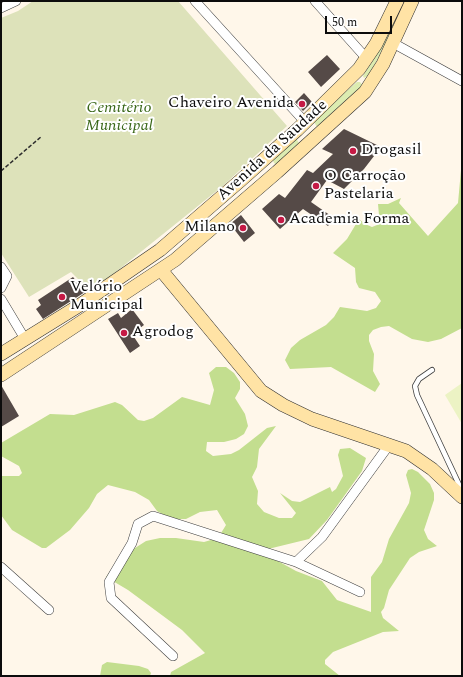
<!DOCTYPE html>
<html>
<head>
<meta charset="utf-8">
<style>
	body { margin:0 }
	#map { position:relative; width:463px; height:677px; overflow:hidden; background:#fff7ea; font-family:Spectral,serif }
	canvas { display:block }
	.frame { position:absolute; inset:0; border:2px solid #0c0c0c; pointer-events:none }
	.scale { position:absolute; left:325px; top:16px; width:67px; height:18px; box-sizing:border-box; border:2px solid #0c0c0c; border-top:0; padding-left:5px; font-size:12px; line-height:14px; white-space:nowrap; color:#0c0c0c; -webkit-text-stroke:3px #fff; paint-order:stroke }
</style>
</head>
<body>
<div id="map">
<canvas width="463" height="677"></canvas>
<div class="frame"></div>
<div class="scale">50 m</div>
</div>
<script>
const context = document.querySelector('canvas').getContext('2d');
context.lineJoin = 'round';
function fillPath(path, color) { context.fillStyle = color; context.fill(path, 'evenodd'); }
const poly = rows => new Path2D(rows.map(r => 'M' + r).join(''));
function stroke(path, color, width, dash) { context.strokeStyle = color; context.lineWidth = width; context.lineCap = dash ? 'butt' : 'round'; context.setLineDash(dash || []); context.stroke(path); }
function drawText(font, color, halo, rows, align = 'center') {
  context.font = font + ' Spectral,serif'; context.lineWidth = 4; context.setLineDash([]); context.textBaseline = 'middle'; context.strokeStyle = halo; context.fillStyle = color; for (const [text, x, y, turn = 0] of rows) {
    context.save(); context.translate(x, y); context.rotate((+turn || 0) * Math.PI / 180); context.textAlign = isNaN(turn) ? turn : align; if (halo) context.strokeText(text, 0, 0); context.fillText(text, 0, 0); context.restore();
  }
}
fillPath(poly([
	[402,1,406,1,370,74,364,78,363,76,379,50],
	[357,82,360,82,363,86,317,127,314,122,315,118],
	[296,138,300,145,277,165,274,163,272,158]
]), '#dcecb1');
fillPath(poly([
	[461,170,462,328,441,339,428,342,412,339,389,326,381,327,373,330,369,335,369,341,374,354,373,371,380,384,375,392,331,367,290,369,285,360,291,348,300,340,326,325,334,317,340,307,367,311,376,308,381,301,375,292,359,288,356,282,355,268,333,253,347,239,359,219,365,224,372,227,377,225,379,215,378,204,388,204,401,198,399,203,428,236,458,203],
	[216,367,226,367,234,373,240,382,240,389,235,398,245,414,248,426,244,434,236,439,224,442,207,442,206,451,213,456,231,454,239,450,267,428,276,426,259,449,257,467,252,477,258,491,257,504,264,512,279,518,292,518,296,513,280,493,292,501,300,502,330,487,332,492,336,489,343,476,338,455,340,449,350,448,366,458,362,471,327,520,309,539,264,550,267,555,296,571,322,581,337,600,371,612,371,577,382,562,389,539,409,503,411,493,406,475,408,470,412,469,418,472,430,484,434,493,434,500,424,530,428,539,437,546,419,552,410,558,389,590,384,608,381,612,383,618,399,631,383,632,333,652,325,660,325,664,340,676,170,676,171,672,205,653,182,630,128,590,106,577,121,557,146,541,160,538,176,538,204,542,218,538,226,525,217,510,200,512,186,519,171,519,157,511,149,500,135,492,108,485,97,494,89,508,70,530,46,548,42,548,12,530,1,515,1,476,19,476,22,473,19,466,1,456,1,443,50,414,74,415,115,402,122,405,138,420,144,421,153,418,182,397,210,405,214,390,209,373],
	[107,662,139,666,148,669,151,673,150,676,100,676,102,665]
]), '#c3de8f');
fillPath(poly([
	[33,1,178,1,287,126,224,185,91,292,71,272,29,297,1,253,1,18,18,11]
]), '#dde2ba');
fillPath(poly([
	[462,383,462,424,445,395]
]), '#ecf3c4');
fillPath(poly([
	[327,55,340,69,321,87,308,72],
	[304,93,312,102,303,111,295,102],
	[344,129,381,147,364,169,344,189,327,180,311,202,334,218,328,226,303,209,280,229,262,209,279,194,285,198,307,170,313,173,333,154,322,149],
	[241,215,255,233,244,242,230,224],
	[73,277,85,292,43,319,36,309,41,305,38,300],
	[132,309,144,325,132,334,140,346,130,353,108,319,118,313,121,318],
	[1,385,19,416,1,427]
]), '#554a47');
const lane = poly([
	[432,370,419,379,415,386,417,395,462,491]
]);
const street = poly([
	[195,1,305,122],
	[315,1,367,59],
	[1,8,16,1],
	[393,43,462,81],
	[1,267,7,276,1,288],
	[1,299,25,339],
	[296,562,322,537,389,445],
	[1,567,49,610],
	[173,656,111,598,109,582,132,543,138,524,153,516,296,562,360,592]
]);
const secondary = poly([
	[161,270,261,391,283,405,312,419,406,451,432,469,462,497],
	[1,354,80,305,160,250,241,180,297,130,359,69,376,44,397,1],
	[1,375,175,260,277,172,365,92,383,64,412,1]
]);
stroke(lane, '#3f3f3f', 6);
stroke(street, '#3f3f3f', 10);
stroke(secondary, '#2e2e2e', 14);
stroke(poly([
	[1,171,42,136]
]), '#2e2e2e', 1.5, [4, 2]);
stroke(lane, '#fff', 4.5);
stroke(street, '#fff', 9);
stroke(secondary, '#ffe3a5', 13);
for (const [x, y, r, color] of [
	[302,104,4,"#c51a45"],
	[353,151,4,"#c51a45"],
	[316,186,4,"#c51a45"],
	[281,220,4,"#c51a45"],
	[243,228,4,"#c51a45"],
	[62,297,4,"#c51a45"],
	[124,333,4,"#c51a45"]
]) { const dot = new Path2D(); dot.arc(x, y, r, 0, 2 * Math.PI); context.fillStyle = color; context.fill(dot); stroke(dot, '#fff', 1.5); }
drawText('16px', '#0c0c0c', '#fff', [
	["Chaveiro Avenida",294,104,"right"],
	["Drogasil",361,151],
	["O Carroção",324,177],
	["Pastelaria",324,195],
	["Academia Forma",289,220],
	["Milano",235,228,"right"],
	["Velório",70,288],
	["Municipal",70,306],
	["Agrodog",132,333]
], 'left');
drawText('italic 16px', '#396718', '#fff', [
	["Cemitério",119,109],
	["Municipal",119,127]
]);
drawText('16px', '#0c0c0c', '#fff', [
	["Avenida da Saudade",273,151,-42]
]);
</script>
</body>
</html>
